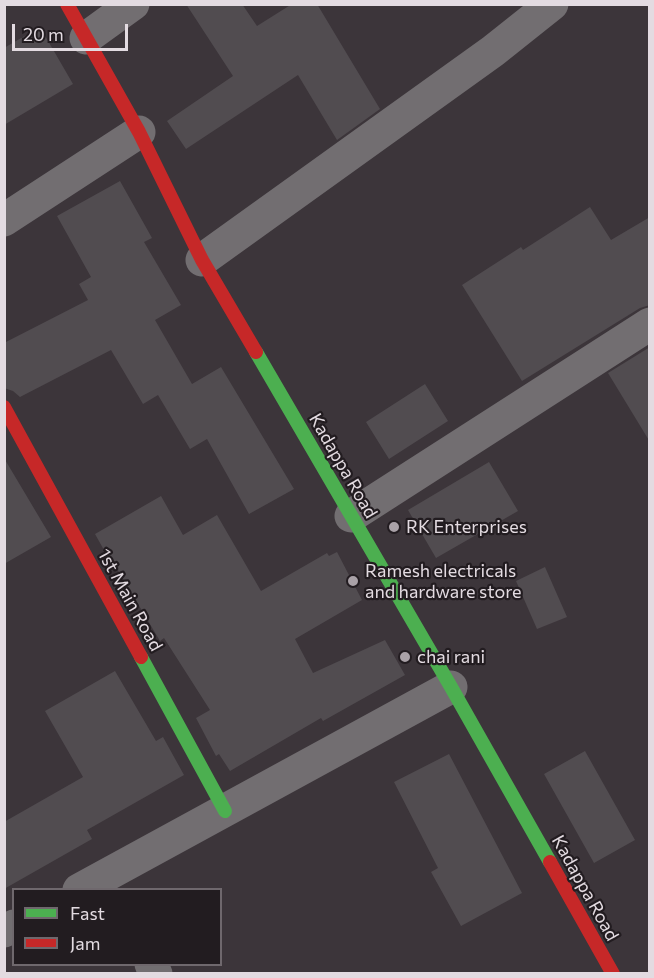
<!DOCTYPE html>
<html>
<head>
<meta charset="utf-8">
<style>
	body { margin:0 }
	#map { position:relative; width:654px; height:978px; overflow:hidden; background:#3c353a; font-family:Commissioner,sans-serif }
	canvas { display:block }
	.frame { position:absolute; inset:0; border:6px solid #e3dbe1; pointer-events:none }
	.legend { position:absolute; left:12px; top:888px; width:210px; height:78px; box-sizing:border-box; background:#221c20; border:2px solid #6f686d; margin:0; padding:8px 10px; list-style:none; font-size:18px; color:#e3dbe1 }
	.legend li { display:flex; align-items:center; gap:12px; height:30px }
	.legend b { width:30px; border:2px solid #6f686d }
	.scale { position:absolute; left:12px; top:24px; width:116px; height:27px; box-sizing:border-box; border:3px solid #e3dbe1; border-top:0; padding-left:8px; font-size:18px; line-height:21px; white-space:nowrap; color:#e3dbe1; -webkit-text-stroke:4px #221c20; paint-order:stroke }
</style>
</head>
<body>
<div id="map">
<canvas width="654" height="978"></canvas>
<div class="frame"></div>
<ul class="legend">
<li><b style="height:8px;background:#4caf50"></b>Fast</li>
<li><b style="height:8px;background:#c62828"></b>Jam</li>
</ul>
<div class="scale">20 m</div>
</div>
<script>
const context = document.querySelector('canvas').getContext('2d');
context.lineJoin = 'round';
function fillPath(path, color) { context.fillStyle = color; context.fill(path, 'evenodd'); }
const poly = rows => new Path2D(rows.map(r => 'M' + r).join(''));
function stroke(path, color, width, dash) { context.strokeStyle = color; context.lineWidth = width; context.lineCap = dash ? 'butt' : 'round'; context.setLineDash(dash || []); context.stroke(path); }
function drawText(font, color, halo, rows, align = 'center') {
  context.font = font + ' Commissioner,sans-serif'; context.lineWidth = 4.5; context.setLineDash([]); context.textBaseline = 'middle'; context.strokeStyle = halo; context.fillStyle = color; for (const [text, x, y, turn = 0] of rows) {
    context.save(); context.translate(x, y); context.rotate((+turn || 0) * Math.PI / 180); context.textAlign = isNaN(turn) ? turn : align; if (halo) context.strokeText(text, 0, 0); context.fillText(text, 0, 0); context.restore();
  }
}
fillPath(poly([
	[186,4,242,4,257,26,292,4,317,4,380,109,337,140,298,75,186,149,167,121,233,76],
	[40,27,73,84,4,125,4,48],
	[120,181,152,238,144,242,181,305,155,320,192,384,221,367,294,489,249,514,207,439,190,449,158,395,143,404,111,350,20,397,13,391,4,388,4,343,88,300,79,284,91,277,57,216],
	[590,207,611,240,650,217,650,305,640,308,522,381,462,285,521,247,523,250],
	[650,347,650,442,608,373],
	[425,384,448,421,389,459,366,422],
	[4,458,51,537,4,564],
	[489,462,518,511,436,558,408,510],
	[161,496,183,535,217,515,261,591,327,553,329,556,337,552,362,600,295,639,313,673,385,640,405,675,323,721,321,718,230,771,219,754,216,756,196,718,210,710,164,638,160,641,116,567,114,568,95,534],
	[545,567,567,617,537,629,516,581],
	[115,671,156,741,163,737,184,775,87,830,92,839,4,889,4,822,83,777,45,711],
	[585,751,635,840,594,863,544,774],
	[449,754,522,893,461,926,431,872,438,868,394,782]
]), '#514c50');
stroke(poly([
	[86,38,133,4],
	[4,220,139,132],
	[202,260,493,51,552,4],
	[351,516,650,324],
	[79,890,451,687],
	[4,931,14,926],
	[151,964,156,974]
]), '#726e71', 33);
stroke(poly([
	[256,352,451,687,550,862],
	[141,657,225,811]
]), '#4caf50', 14);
stroke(poly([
	[67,4,139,132,202,260,256,352],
	[4,407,141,657],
	[550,862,613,974]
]), '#c62828', 14);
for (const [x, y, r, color] of [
	[394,527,6,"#a9a1a7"],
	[353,581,6,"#a9a1a7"],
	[405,657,6,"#a9a1a7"]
]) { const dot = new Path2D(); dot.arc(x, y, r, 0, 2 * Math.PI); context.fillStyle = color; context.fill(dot); stroke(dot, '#221c20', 2); }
drawText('18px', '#e3dbe1', '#221c20', [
	["Kadappa Road",343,466,60],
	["1st Main Road",130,600,61],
	["Kadappa Road",585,888,61]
]);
drawText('18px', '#e3dbe1', '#221c20', [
	["RK Enterprises",406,527],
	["Ramesh electricals",365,571],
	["and hardware store",365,592],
	["chai rani",417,657]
], 'left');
</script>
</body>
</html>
